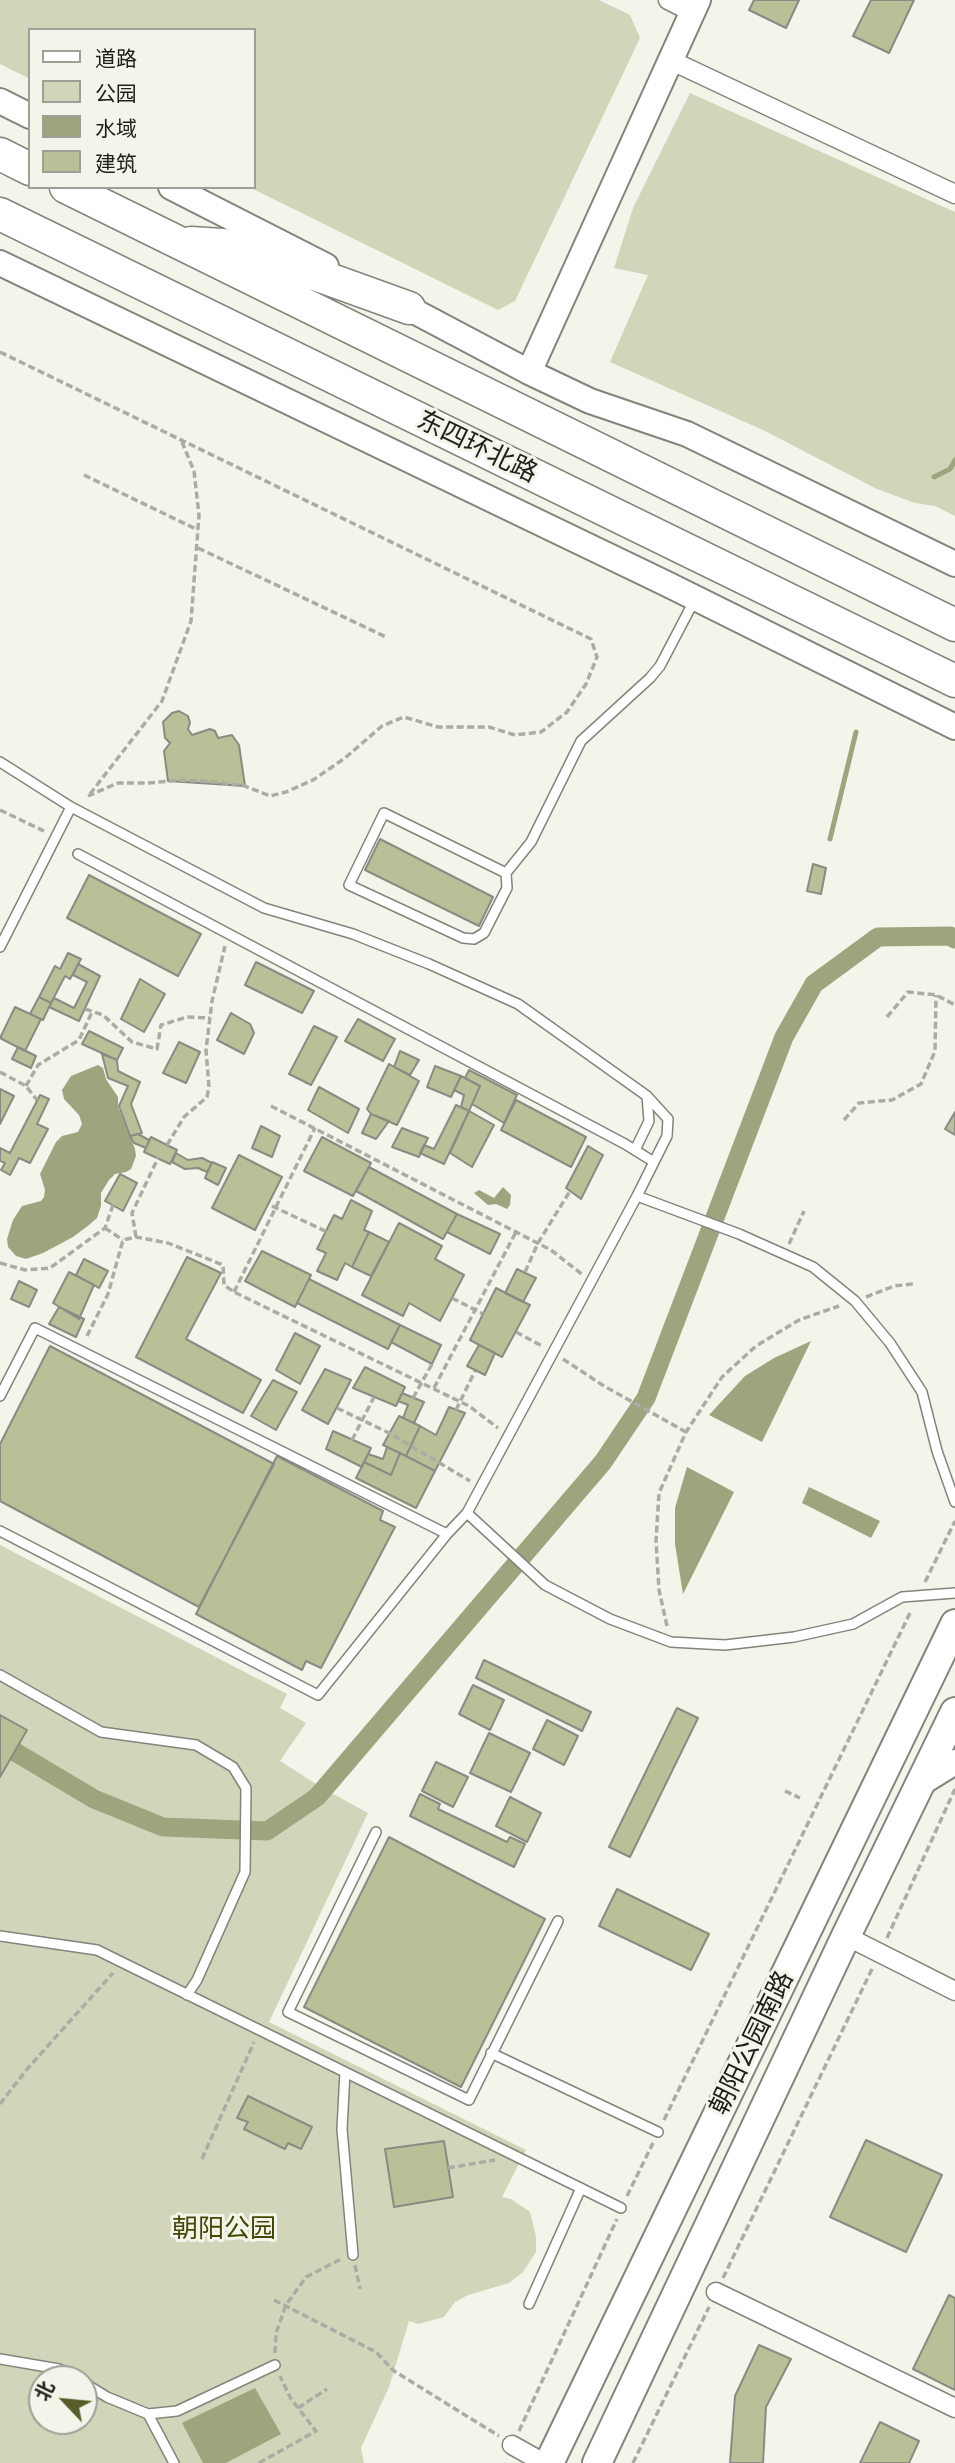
<!DOCTYPE html>
<html>
<head>
<meta charset="utf-8">
<style>
	body { margin:0 }
	#map { position:relative; width:955px; height:2463px; overflow:hidden; background:#f3f4ea; font-family:"Alegreya Sans","Noto Sans SC",sans-serif }
	canvas { display:block }
	.legend { position:absolute; left:28px; top:28px; width:228px; height:161px; box-sizing:border-box; background:#f3f4ea; border:2px solid #9e9f97; margin:0; padding:9px 12px; list-style:none; font-size:21px; color:#1e1f1b }
	.legend li { display:flex; align-items:center; gap:14px; height:35px }
	.legend b { width:35px; border:2px solid #9e9f97 }
	.north { position:absolute; left:28px; top:2365px; width:70px; height:70px; box-sizing:border-box; background:#f3f4ea; border:2px solid #9e9f97; border-radius:50%; rotate:296deg; font-size:19px; font-weight:700; line-height:28px; text-align:center; color:#1e1f1b }
	.north::after { content:''; display:block; margin:auto; width:24px; height:32px; background:#585c2a; clip-path:polygon(50% 0,100% 100%,50% 72%,0 100%) }
</style>
</head>
<body>
<div id="map">
<canvas width="955" height="2463"></canvas>
<ul class="legend">
<li><b style="height:9px;background:#fff"></b>道路</li>
<li><b style="height:19px;background:#d2d5ba"></b>公园</li>
<li><b style="height:19px;background:#a0a47e"></b>水域</li>
<li><b style="height:19px;background:#babf98"></b>建筑</li>
</ul>
<div class="north">北</div>
</div>
<script>
const context = document.querySelector('canvas').getContext('2d');
context.lineJoin = 'round';
function fillPath(path, color) { context.fillStyle = color; context.fill(path, 'evenodd'); }
const poly = rows => new Path2D(rows.map(r => 'M' + r).join(''));
function stroke(path, color, width, dash) { context.strokeStyle = color; context.lineWidth = width; context.lineCap = dash ? 'butt' : 'round'; context.setLineDash(dash || []); context.stroke(path); }
function drawText(font, color, halo, rows, align = 'center') {
  context.font = font + ' "Alegreya Sans","Noto Sans SC",sans-serif'; context.lineWidth = 6; context.setLineDash([]); context.textBaseline = 'middle'; context.strokeStyle = halo; context.fillStyle = color; for (const [text, x, y, turn = 0] of rows) {
    context.save(); context.translate(x, y); context.rotate((+turn || 0) * Math.PI / 180); context.textAlign = isNaN(turn) ? turn : align; if (halo) context.strokeText(text, 0, 0); context.fillText(text, 0, 0); context.restore();
  }
}
fillPath(poly([
	[0,0,599,0,630,15,640,38,515,301,498,310,249,187,254,187,254,30,30,30,30,79,0,64],
	[690,93,955,212,955,516,935,506,915,503,877,489,763,430,610,362,648,275,614,268,633,208],
	[0,1545,287,1694,280,1708,306,1723,280,1761,324,1789,368,1813,269,2022,526,2150,502,2197,511,2199,530,2212,536,2237,536,2252,523,2272,509,2283,468,2295,455,2302,444,2317,418,2324,409,2321,389,2387,361,2448,364,2463,0,2463],
	[42,2379,84,2379,84,2421,42,2421]
]), '#d2d5ba');
fillPath(poly([
	[98,1065,103,1068,106,1079,118,1097,118,1107,135,1149,136,1156,131,1169,126,1172,115,1174,109,1180,101,1193,101,1206,97,1218,89,1225,73,1237,43,1253,26,1259,16,1256,8,1247,7,1239,13,1220,22,1206,41,1201,44,1197,45,1190,40,1174,56,1142,62,1136,78,1132,82,1124,79,1115,64,1099,62,1090,71,1076],
	[503,1187,511,1195,510,1205,507,1209,496,1204,488,1205,474,1193,479,1190,494,1198],
	[811,1341,762,1442,709,1415,745,1376,774,1358],
	[687,1467,734,1492,683,1594,675,1544,675,1508],
	[809,1487,880,1521,871,1538,802,1503],
	[255,2388,281,2434,226,2463,203,2463,182,2423]
]), '#a0a47e');
stroke(poly([
	[934,477,950,469,955,460],
	[830,839,856,732]
]), '#a0a47e', 5);
stroke(poly([
	[0,1743,94,1799,163,1827,267,1831,317,1797,603,1462,646,1398,784,1037,814,984,878,937,950,936,955,939]
]), '#a0a47e', 19);
const building = poly([
	[754,0,799,0,786,28,749,10,754,0],
	[871,0,914,0,889,53,853,36,871,0],
	[179,711,188,716,190,723,188,729,192,735,210,729,215,731,218,738,232,735,239,745,245,786,168,781,164,751,170,743,165,738,163,722,172,713,179,711],
	[380,839,493,897,479,926,365,870,380,839],
	[813,864,826,868,821,894,807,891,813,864],
	[89,875,201,934,178,976,67,918,89,875],
	[68,953,81,959,70,979,65,976,51,1003,39,997,55,966,60,969,68,953],
	[256,962,314,991,302,1013,245,985,256,962],
	[78,964,100,976,79,1021,49,1007,54,998,74,1008,87,982,73,975,78,964],
	[140,979,165,994,144,1032,121,1019,140,979],
	[39,997,51,1003,43,1020,30,1014,39,997],
	[15,1007,41,1019,25,1051,0,1038,15,1007],
	[231,1013,250,1024,254,1033,244,1054,217,1040,231,1013],
	[358,1019,395,1039,383,1061,345,1041,358,1019],
	[314,1026,337,1037,311,1085,289,1074,314,1026],
	[89,1031,123,1048,117,1060,82,1044,89,1031],
	[179,1042,200,1052,186,1083,163,1073,179,1042],
	[18,1047,36,1056,31,1068,12,1059,18,1047],
	[400,1051,419,1060,410,1075,394,1067,400,1051],
	[102,1054,117,1060,118,1071,140,1082,131,1104,142,1133,130,1136,119,1106,128,1086,108,1078,102,1054],
	[389,1064,419,1081,397,1125,371,1114,367,1109,389,1064],
	[435,1066,461,1076,451,1097,427,1087,435,1066],
	[469,1070,517,1095,504,1123,472,1104,480,1086,465,1078,469,1070],
	[461,1076,480,1086,469,1111,461,1107,464,1095,454,1090,461,1076],
	[319,1087,359,1109,348,1133,308,1110,319,1087],
	[0,1089,14,1096,0,1124,0,1089],
	[40,1095,49,1099,37,1124,48,1129,30,1163,19,1158,10,1175,1,1170,5,1163,0,1161,0,1148,10,1153,40,1095],
	[516,1100,586,1137,571,1167,501,1130,516,1100],
	[456,1105,469,1111,444,1164,420,1153,424,1145,434,1149,456,1105],
	[469,1111,494,1125,472,1167,450,1153,469,1111],
	[955,1112,955,1135,945,1129,955,1112],
	[371,1114,389,1121,376,1139,362,1133,371,1114],
	[261,1126,280,1136,272,1157,252,1148,261,1126],
	[402,1128,428,1138,419,1157,392,1147,402,1128],
	[138,1134,149,1140,146,1148,134,1143,130,1136,138,1134],
	[151,1137,177,1150,170,1164,144,1152,151,1137],
	[322,1137,371,1163,353,1196,304,1171,322,1137],
	[588,1146,603,1155,581,1199,566,1188,588,1146],
	[176,1153,188,1160,202,1158,212,1163,207,1172,198,1168,185,1169,172,1162,176,1153],
	[239,1155,282,1177,255,1230,212,1208,239,1155],
	[212,1162,226,1168,218,1185,205,1178,212,1162],
	[369,1167,457,1214,443,1239,356,1191,369,1167],
	[120,1174,137,1183,123,1211,105,1201,120,1174],
	[351,1200,372,1211,364,1230,369,1232,352,1267,345,1263,337,1280,317,1271,326,1253,317,1249,334,1215,342,1219,351,1200],
	[457,1214,500,1234,490,1254,447,1232,457,1214],
	[399,1223,442,1246,435,1259,464,1275,440,1321,409,1303,403,1316,362,1295,399,1223],
	[369,1232,389,1242,371,1276,352,1267,369,1232],
	[262,1251,311,1275,295,1307,245,1281,262,1251],
	[187,1257,221,1273,186,1339,261,1380,243,1413,136,1357,187,1257],
	[84,1259,108,1271,99,1288,76,1275,84,1259],
	[517,1269,536,1278,523,1302,505,1293,517,1269],
	[69,1272,94,1285,79,1319,53,1303,69,1272],
	[309,1279,400,1325,388,1349,297,1303,309,1279],
	[19,1281,37,1290,29,1307,11,1299,19,1281],
	[496,1288,530,1305,502,1357,470,1340,496,1288],
	[59,1307,84,1319,76,1337,49,1324,59,1307],
	[400,1325,441,1345,432,1364,391,1342,400,1325],
	[295,1333,320,1346,300,1384,276,1370,295,1333],
	[479,1345,495,1353,485,1375,467,1366,479,1345],
	[50,1346,274,1464,199,1607,0,1501,0,1444,50,1346],
	[365,1367,405,1387,396,1406,353,1388,365,1367],
	[325,1369,351,1380,328,1424,302,1410,325,1369],
	[273,1380,297,1392,276,1430,251,1416,273,1380],
	[402,1393,424,1402,414,1423,403,1418,408,1405,398,1401,402,1393],
	[449,1407,465,1413,435,1471,406,1456,420,1426,436,1435,449,1407],
	[399,1416,420,1426,406,1456,383,1445,399,1416],
	[333,1431,371,1448,362,1467,326,1449,333,1431],
	[387,1447,400,1453,391,1475,364,1462,368,1454,383,1459,387,1447],
	[400,1453,435,1471,416,1508,356,1478,364,1462,391,1475,400,1453],
	[277,1456,383,1511,380,1520,395,1527,321,1668,306,1661,302,1670,196,1614,277,1456],
	[484,1660,591,1712,582,1731,476,1678,484,1660],
	[473,1685,504,1700,490,1730,459,1714,473,1685],
	[677,1708,698,1718,630,1857,609,1847,677,1708],
	[0,1715,27,1730,0,1777,0,1715],
	[547,1720,578,1736,564,1765,533,1749,547,1720],
	[489,1733,530,1753,511,1792,470,1773,489,1733],
	[436,1762,468,1777,453,1807,422,1791,436,1762],
	[420,1794,440,1804,438,1809,507,1842,510,1837,525,1844,514,1867,410,1816,420,1794],
	[510,1797,541,1813,527,1842,496,1826,510,1797],
	[389,1837,545,1919,461,2087,304,2007,389,1837],
	[617,1889,709,1934,691,1970,599,1926,617,1889],
	[248,2096,312,2127,301,2149,288,2143,285,2149,244,2129,248,2122,237,2118,248,2096],
	[866,2140,942,2175,906,2252,830,2217,866,2140],
	[444,2141,453,2197,394,2207,385,2149,444,2141],
	[949,2295,955,2298,955,2390,913,2369,949,2295],
	[759,2345,791,2359,766,2407,763,2463,730,2463,735,2396,759,2345],
	[880,2422,919,2441,909,2463,860,2463,880,2422]
]);
fillPath(building, '#babf98');
stroke(building, '#8a8b82', 2);
const lane = poly([
	[0,762,71,807,0,947],
	[71,807,264,908,353,934,429,964,518,1004,647,1096,668,1119,667,1136,637,1196],
	[78,854,625,1144,654,1162],
	[506,873,384,813,349,885,463,938,474,939,484,933,507,888,506,873,531,842,581,741,650,678,660,666,694,601],
	[635,1150,649,1121,647,1096],
	[0,1396,35,1328,447,1534],
	[955,1502,937,1451,922,1392,890,1343,855,1301,813,1267,739,1234,637,1196,467,1513,545,1585,610,1619,671,1642,725,1645,794,1637,853,1624,902,1597,955,1593],
	[0,1531,318,1695,447,1534,467,1513],
	[0,1675,101,1732,196,1745,233,1767,246,1788,245,1872,197,1980,187,1995],
	[376,1832,288,2012,469,2100,558,1921],
	[0,1936,97,1950,621,2208],
	[491,2053,658,2132],
	[345,2072,342,2129,353,2255],
	[529,2304,581,2188],
	[0,2359,59,2369,77,2379],
	[84,2383,107,2397,148,2414,177,2411,275,2365],
	[148,2414,174,2463]
]);
const street = poly([
	[668,0,692,12],
	[670,60,955,194],
	[846,1936,955,1991],
	[716,2292,955,2408],
	[512,2445,544,2463]
]);
const secondary = poly([
	[0,101,30,116],
	[171,187,326,266],
	[0,263,665,583,955,727],
	[393,300,529,372,590,401,687,434,955,564],
	[529,372,698,0],
	[921,1783,955,1762]
]);
const primary = poly([
	[549,2463,955,1624],
	[597,2463,846,1936,955,1712]
]);
const highway = poly([
	[0,154,30,169],
	[66,187,955,625],
	[0,214,955,681],
	[191,243,237,246,409,308]
]);
stroke(lane, '#83847b', 12);
stroke(street, '#83847b', 21);
stroke(secondary, '#83847b', 28);
stroke(primary, '#83847b', 32);
stroke(highway, '#83847b', 35);
stroke(poly([
	[0,352,591,639,597,657,586,684,567,712,541,732,515,735,489,727,438,727,404,717,382,726,345,758,313,780,286,792,270,796,245,786,216,782,183,780,148,783,118,783,88,796],
	[84,475,198,530],
	[198,548,386,637],
	[90,794,162,701,191,621,199,515,194,471,182,442],
	[0,810,44,831],
	[85,1009,103,1015,132,1042,157,1049,161,1025,187,1017,210,1018],
	[887,1017,908,992,936,995,955,1005],
	[0,1072,26,1086,37,1100],
	[26,1086,38,1065,79,1040,92,1012],
	[271,1106,551,1250,583,1275],
	[844,1120,859,1103,892,1100,921,1084,935,1051,936,995],
	[167,1145,184,1117,207,1097,209,1087,206,1050,212,1001,225,946],
	[272,1206,327,1232],
	[105,1228,123,1240],
	[136,1237,132,1213,158,1158],
	[789,1244,804,1211],
	[0,1263,25,1270,50,1268,105,1228,113,1205],
	[525,1272,538,1243,570,1191],
	[234,1292,315,1128],
	[866,1297,894,1286,913,1284],
	[452,1298,483,1314],
	[516,1332,542,1346],
	[87,1336,108,1294,123,1240,136,1237,168,1243,223,1265,224,1285,234,1292,469,1406,498,1428],
	[563,1359,604,1386,686,1432],
	[434,1388,516,1232],
	[413,1398,432,1364],
	[337,1408,389,1433,470,1481],
	[456,1410,475,1371],
	[352,1440,374,1397],
	[925,1582,955,1521],
	[667,1626,659,1590,656,1541,659,1493,686,1432,722,1377,756,1346,799,1320,839,1306],
	[785,1791,800,1798],
	[887,1938,955,1789],
	[0,2104,28,2068,113,1973],
	[664,2120,911,1611],
	[202,2159,254,2042],
	[448,2168,495,2160],
	[627,2196,653,2143],
	[355,2265,360,2289],
	[723,2278,873,1967],
	[274,2300,376,2352,394,2371,499,2436],
	[275,2353,276,2333,286,2305,306,2277,343,2258],
	[298,2408,327,2389],
	[519,2431,617,2219],
	[259,2463,316,2431,291,2399,280,2376],
	[633,2463,709,2307]
]), '#abaca4', 3.5, [7, 3.5]);
stroke(lane, '#fff', 9);
stroke(street, '#fff', 18);
stroke(secondary, '#fff', 24);
stroke(primary, '#fff', 28);
stroke(highway, '#fff', 32);
drawText('26px', '#1e1f1b', '#f3f4ea', [
	["东四环北路",477,447,26],
	["朝阳公园南路",752,2043,-64]
]);
drawText('26px', '#444804', '#f3f4ea', [
	["朝阳公园",224,2229]
]);
</script>
</body>
</html>
